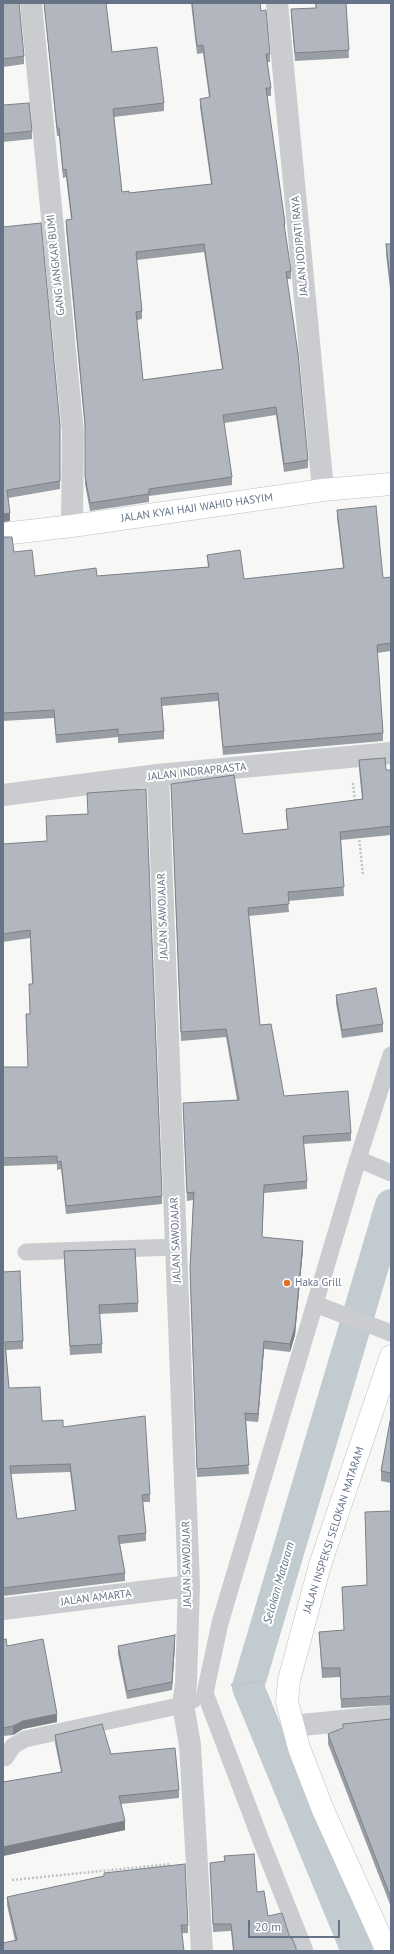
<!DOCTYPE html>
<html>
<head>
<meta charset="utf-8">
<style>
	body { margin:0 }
	#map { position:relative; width:394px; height:1954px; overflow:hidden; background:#f7f8f5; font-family:"PT Sans",sans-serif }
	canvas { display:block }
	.frame { position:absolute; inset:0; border:4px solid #667387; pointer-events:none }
	.scale { position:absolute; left:248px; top:1920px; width:92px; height:18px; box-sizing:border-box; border:2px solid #667387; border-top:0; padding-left:5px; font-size:12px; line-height:14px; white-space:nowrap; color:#667387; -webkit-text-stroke:3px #fff; paint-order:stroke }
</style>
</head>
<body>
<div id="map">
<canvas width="394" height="1954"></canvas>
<div class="frame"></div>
<div class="scale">20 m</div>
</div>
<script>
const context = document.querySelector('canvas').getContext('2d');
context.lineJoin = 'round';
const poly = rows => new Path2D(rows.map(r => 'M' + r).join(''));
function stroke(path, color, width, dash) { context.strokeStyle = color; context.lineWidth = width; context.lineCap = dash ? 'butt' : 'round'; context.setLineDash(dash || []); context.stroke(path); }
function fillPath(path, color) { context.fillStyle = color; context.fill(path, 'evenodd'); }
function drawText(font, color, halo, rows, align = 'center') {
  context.font = font + ' "PT Sans",sans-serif'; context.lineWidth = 4; context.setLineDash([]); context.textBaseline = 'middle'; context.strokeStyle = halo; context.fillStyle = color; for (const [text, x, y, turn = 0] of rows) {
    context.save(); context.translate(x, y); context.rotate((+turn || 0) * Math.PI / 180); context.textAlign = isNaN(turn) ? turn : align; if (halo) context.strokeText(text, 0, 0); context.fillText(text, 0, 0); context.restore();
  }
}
stroke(poly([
	[357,1951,248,1687,391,1205]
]), '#c2cbd0', 32);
const secondary = poly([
	[3,534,72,526,323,490,391,484],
	[387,1951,323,1810,299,1748,287,1702,289,1680,320,1565,391,1356]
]);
stroke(secondary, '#bcbfc4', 23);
stroke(poly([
	[353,783,355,803],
	[359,836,363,876],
	[231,1685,262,1681],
	[12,1880,171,1864]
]), '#c1c2c5', 2.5, [2, 2]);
stroke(poly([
	[358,1159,391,1173],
	[26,1252,176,1247],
	[315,1304,391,1333],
	[5,1758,13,1746,25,1739,183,1705,193,1700],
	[305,1951,262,1843,205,1693,220,1623,358,1159,391,1055]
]), '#caccd0', 17);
stroke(poly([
	[31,3,73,432,72,526],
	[277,3,323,490],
	[158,775,189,1586,186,1683,183,1705,190,1745,202,1951],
	[3,795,158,775,391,753],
	[3,1609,189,1586],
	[292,1726,391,1716]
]), '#caccd0', 22);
stroke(secondary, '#fff', 22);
fillPath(poly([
	[3,3,24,56,24,64,3,67],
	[44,3,106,3,112,52,164,103,164,111,114,117,122,192,129,193,211,184,200,107,200,99,209,97,203,53,197,54,191,3,260,3,261,11,270,54,270,62,267,62,271,88,271,96,267,96,285,223,285,231,291,271,291,279,287,279,308,460,308,468,284,472,276,415,224,423,232,477,232,485,149,496,149,502,90,511,85,484,85,430,66,228,66,220,71,219,66,177,63,178,59,136,57,136],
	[204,252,222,369,143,380,137,320,142,319,142,311,137,260],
	[315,3,346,3,349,58,295,61,291,17,291,9,316,8],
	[3,105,32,131,32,139,3,142],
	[3,227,60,425,60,489,8,498,10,521,3,522],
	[386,244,391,244,391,298,386,254],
	[337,510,383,578,391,577,391,651,377,653,383,733,383,741,223,755,218,701,162,706,164,731,164,739,118,743,118,737,56,743,54,718,3,721,3,537,14,552,35,576,97,576,208,567,207,555,244,579,343,568,337,518],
	[359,760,386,770,391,770,391,835,341,840,344,896,288,901,289,912,249,916,260,1025,284,1096,351,1133,351,1141,303,1144,307,1181,307,1189,264,1193,262,1237,303,1249,295,1335,290,1352,264,1349,258,1422,246,1421,249,1474,197,1477,190,1276,193,1200,187,1201,183,1103,237,1100,226,1037,181,1041,171,784,243,834,288,829,286,817,286,809,362,799,359,769],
	[87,793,162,1196,162,1204,66,1214,61,1169,57,1170,57,1164,3,1166,3,1067,28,1067,26,1014,30,1014,32,984,30,938,3,942,3,844,46,841,88,814],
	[336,995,383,1024,383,1032,342,1038,336,1003],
	[64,1251,138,1303,138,1312,99,1314,102,1344,102,1353,70,1355,64,1261],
	[3,1272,23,1341,23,1349,6,1350,9,1388,42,1421,63,1427,150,1494,150,1502,143,1502,146,1533,146,1541,120,1544,125,1573,125,1581,3,1596],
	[70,1472,75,1510,17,1519,11,1474],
	[391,1416,391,1483,381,1481,381,1471],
	[391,1511,391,1705,341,1708,340,1677,322,1678,319,1632,344,1630,342,1587,367,1585],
	[3,1640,7,1646,57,1722,23,1729,13,1735,3,1736],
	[175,1643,172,1690,127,1699,118,1654,118,1646],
	[391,1719,391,1907,328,1744,328,1734],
	[55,1735,111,1754,179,1790,179,1798,121,1804,125,1830,3,1856,3,1782,61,1772,55,1743],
	[224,1856,257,1892,268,1916,290,1938,296,1951,233,1951,231,1931,213,1932,210,1863,224,1861],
	[7,1897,188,1925,188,1933,15,1941,7,1905]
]), '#999da4');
fillPath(poly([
	[10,513,10,521,3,522,3,514],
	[303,1241,303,1249,295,1335,290,1352,290,1344],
	[264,1341,264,1349,258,1422,258,1414],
	[175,1635,175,1643,172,1690,172,1682],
	[57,1714,57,1722,23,1729,13,1735,13,1726,23,1721],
	[125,1821,125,1830,3,1856,3,1847]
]), '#7d8086');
const building = poly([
	[3,3,19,3,24,56,3,59,3,3],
	[44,3,106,3,112,52,157,47,164,103,113,109,122,192,129,191,129,193,212,184,200,99,210,97,203,45,197,46,192,3,260,3,261,11,266,10,270,54,266,54,271,88,266,88,285,223,284,224,291,271,286,272,298,353,308,460,284,464,276,407,223,415,232,477,149,489,149,494,90,503,85,476,85,423,66,220,72,219,66,169,63,170,59,128,57,128,44,3],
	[204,244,223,369,143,380,136,312,142,311,136,252,204,244],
	[316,3,346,3,349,50,295,53,291,9,316,8,316,3],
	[29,103,32,131,3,134,3,105,29,103],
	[41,223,60,425,60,481,7,490,10,513,3,514,3,227,41,223],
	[386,244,391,244,391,288,386,244],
	[376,506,383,578,391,577,391,643,377,645,383,733,223,747,218,693,161,698,164,731,118,735,118,729,56,735,54,710,3,713,3,537,12,537,14,552,32,550,35,576,96,568,97,576,209,567,207,555,240,550,244,579,344,568,337,510,376,506],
	[385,758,386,770,391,770,391,826,340,832,344,887,288,892,289,904,248,908,260,1025,271,1024,284,1096,348,1091,351,1133,303,1136,307,1181,264,1185,262,1237,303,1241,295,1327,290,1344,264,1341,258,1414,245,1413,249,1465,197,1469,190,1268,194,1192,187,1193,183,1103,239,1100,226,1029,181,1032,171,784,234,775,243,834,288,829,286,809,363,799,359,760,385,758],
	[146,789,162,1196,66,1206,61,1161,57,1162,57,1156,3,1158,3,1067,28,1067,26,1014,30,1014,29,984,33,984,30,930,3,934,3,844,47,841,46,816,88,814,87,793,146,789],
	[376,988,383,1024,342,1030,336,995,376,988],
	[135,1249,138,1303,99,1305,102,1344,70,1346,64,1251,135,1249],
	[20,1271,23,1341,5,1342,9,1388,40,1387,42,1421,63,1420,63,1427,145,1416,150,1494,142,1495,146,1533,118,1536,125,1573,3,1588,3,1272,20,1271],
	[70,1464,76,1510,17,1519,10,1466,70,1464],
	[391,1416,391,1473,381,1471,391,1416],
	[391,1511,391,1696,341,1699,340,1668,322,1668,319,1632,344,1630,342,1587,367,1585,365,1512,391,1511],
	[175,1635,172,1682,127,1691,118,1646,175,1635],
	[6,1639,7,1646,43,1639,57,1714,23,1721,13,1726,3,1728,3,1640,6,1639],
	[391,1719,391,1898,328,1734,343,1728,343,1724,391,1719],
	[102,1724,111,1754,175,1748,179,1790,119,1796,125,1821,3,1847,3,1782,62,1772,55,1735,102,1724],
	[254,1854,257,1892,264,1891,268,1916,282,1913,290,1938,292,1938,296,1948,296,1951,234,1951,231,1924,213,1924,210,1863,225,1861,224,1856,254,1854],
	[185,1864,188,1925,181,1925,184,1951,3,1951,3,1943,17,1940,7,1897,104,1876,104,1873,185,1864]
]);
fillPath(building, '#b2b7bf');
stroke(building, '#7d8086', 1);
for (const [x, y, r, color] of [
	[287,1283,4,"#e96d23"]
]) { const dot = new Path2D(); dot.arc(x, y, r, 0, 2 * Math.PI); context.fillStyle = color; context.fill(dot); stroke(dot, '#fff', 1.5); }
drawText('11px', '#667387', '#fff', [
	["JALAN JODIPATI RAYA",300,246,-95],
	["GANG JANGKAR BUMI",56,265,-96],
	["JALAN KYAI HAJI WAHID HASYIM",197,508,-8],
	["JALAN INDRAPRASTA",197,772,-6],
	["JALAN SAWOJAJAR",163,916,-92],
	["JALAN SAWOJAJAR",176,1240,-92],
	["JALAN INSPEKSI SELOKAN MATARAM",334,1530,-72],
	["JALAN SAWOJAJAR",187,1564,-91],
	["JALAN AMARTA",96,1598,-7]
]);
drawText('11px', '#667387', '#fff', [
	["Haka Grill",295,1283]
], 'left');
drawText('italic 12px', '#617583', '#fff', [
	["Selokan Mataram",279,1583,-74]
]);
</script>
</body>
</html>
